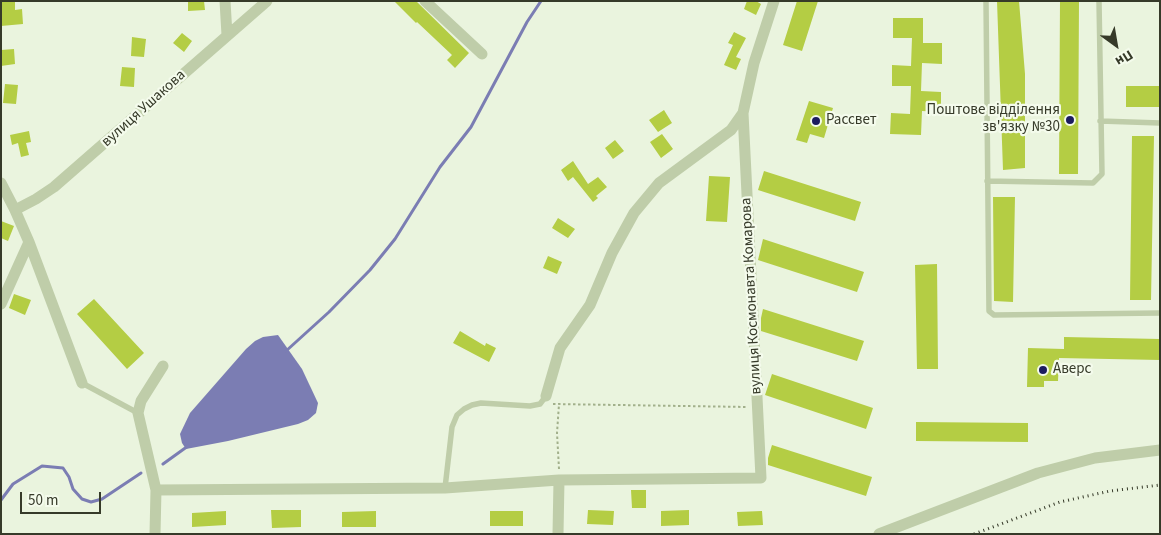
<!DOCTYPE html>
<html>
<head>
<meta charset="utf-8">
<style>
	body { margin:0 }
	#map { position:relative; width:1161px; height:535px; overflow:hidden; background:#eaf4de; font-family:"Source Sans 3",sans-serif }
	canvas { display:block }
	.frame { position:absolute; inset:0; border:2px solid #363a29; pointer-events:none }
	.north { position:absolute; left:1091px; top:20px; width:50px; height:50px; -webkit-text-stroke:4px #f4fbec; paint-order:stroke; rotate:148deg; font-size:14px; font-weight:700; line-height:20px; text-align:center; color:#363a29 }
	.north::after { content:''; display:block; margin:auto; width:18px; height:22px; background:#363a29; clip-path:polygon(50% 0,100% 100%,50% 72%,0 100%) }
	.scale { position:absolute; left:20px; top:492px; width:81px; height:22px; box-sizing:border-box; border:2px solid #363a29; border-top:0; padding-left:6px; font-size:15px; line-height:18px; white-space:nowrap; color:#363a29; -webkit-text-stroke:4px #f4fbec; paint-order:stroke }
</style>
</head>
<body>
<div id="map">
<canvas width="1161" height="535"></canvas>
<div class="frame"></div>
<div class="north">Пн</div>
<div class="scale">50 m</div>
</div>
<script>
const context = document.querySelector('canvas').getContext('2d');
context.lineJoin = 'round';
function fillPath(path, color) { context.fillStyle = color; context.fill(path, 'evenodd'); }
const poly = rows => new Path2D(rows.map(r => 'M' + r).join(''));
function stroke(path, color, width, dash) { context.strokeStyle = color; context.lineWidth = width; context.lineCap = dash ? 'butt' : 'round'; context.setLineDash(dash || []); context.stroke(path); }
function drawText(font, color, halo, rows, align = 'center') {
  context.font = font + ' "Source Sans 3",sans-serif'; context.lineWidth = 4.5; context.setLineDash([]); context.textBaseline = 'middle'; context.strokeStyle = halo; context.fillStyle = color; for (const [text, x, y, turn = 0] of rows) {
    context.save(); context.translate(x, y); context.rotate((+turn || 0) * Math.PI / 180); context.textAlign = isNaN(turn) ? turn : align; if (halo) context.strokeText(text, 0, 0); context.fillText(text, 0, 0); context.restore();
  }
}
fillPath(poly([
	[278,335,302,369,318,403,316,413,308,420,298,424,228,441,186,449,182,443,180,434,190,413,246,349,255,341,263,337]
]), '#7b7db3');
stroke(poly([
	[286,351,329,312,370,270,395,239,440,167,471,127,527,22,541,1],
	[163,464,188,446],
	[1,500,13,484,42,466,63,468,69,477,73,489,82,499,91,502,102,499,141,473]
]), '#7b7db3', 3);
fillPath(poly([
	[1,1,15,1,15,10,22,9,23,24,1,26],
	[188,1,204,1,205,10,188,11],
	[394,1,416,1,469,53,455,68,447,60,452,55,417,22,416,23],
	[747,1,756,1,761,4,756,15,744,9],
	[797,1,818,1,802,51,783,45],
	[997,1,1019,1,1025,74,1025,168,1003,170],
	[1060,1,1079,1,1078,174,1059,174],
	[893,18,923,18,923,43,942,43,942,64,922,63,921,91,941,92,941,112,922,111,921,135,890,134,891,113,910,114,911,86,892,86,892,65,911,66,912,38,893,38],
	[734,32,746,38,736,57,741,59,736,70,724,65,733,45,728,43],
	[182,33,192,41,184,52,173,43],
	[132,37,146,39,144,57,131,56],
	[14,49,15,64,1,66,1,50],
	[122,67,135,68,134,87,120,86],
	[5,84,18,85,16,104,3,103],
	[1126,86,1160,86,1160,107,1126,107],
	[809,101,833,108,824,138,810,134,807,143,796,140],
	[664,110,672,123,658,132,649,120],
	[29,131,31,142,26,143,29,155,21,157,18,143,12,145,10,135],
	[662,134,673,149,661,158,650,142],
	[1132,136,1154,136,1151,300,1130,300],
	[615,140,624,151,613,159,605,148],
	[573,161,588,184,598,177,607,187,596,196,598,198,593,202,573,177,568,181,561,170],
	[764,171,861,202,855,221,758,190],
	[709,176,730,177,727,222,706,221],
	[993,197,1015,197,1013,302,994,301],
	[558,218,575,229,568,238,552,228],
	[1,221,14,226,8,241,1,238],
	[763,239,864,272,857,292,758,260],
	[548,256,562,262,557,274,543,268],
	[937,264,938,369,917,369,915,265],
	[14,294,31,300,25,315,9,308],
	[94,299,144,353,127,369,77,314],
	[763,309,864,341,857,361,761,331,761,318],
	[460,331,485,346,486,343,496,348,489,362,453,343],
	[1064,337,1160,339,1160,360,1059,358,1058,381,1044,381,1044,387,1027,387,1028,348,1064,349],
	[772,374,873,408,866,429,765,395],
	[916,422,1028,423,1028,442,916,441],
	[772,445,872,477,866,496,768,465,768,458],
	[631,490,646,490,646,508,632,508],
	[271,510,301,510,301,527,272,528],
	[588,510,614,511,613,525,587,524],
	[689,510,689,525,661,526,661,511],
	[226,511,226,525,192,527,192,513],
	[376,511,376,527,342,527,342,512],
	[490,511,523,511,523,526,490,526],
	[762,511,763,525,738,526,737,512]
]), '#b4cd44');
stroke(poly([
	[553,404,748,407],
	[559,469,557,433,559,404]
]), '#a2b08b', 2, [2.5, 2.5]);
stroke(poly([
	[986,1,989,311,994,315,1160,313],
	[1100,121,1160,123],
	[987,181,1093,183,1102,174,1099,1],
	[82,383,138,413],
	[445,488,452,427,457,415,464,409,472,405,481,403,530,406,540,404,546,396]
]), '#bfcda9', 5.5);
stroke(poly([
	[225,1,227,35],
	[425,1,482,54],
	[1,183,15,210,29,242,82,383],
	[15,210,36,199,54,187,267,1],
	[1,304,29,242],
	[546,396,560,348,590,305,612,253,634,213,659,183,731,130,743,113,754,63,774,1],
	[156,490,445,488,559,480,761,478,743,113],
	[155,534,156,490,138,413,141,401,163,366],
	[558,534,559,480],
	[879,534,1038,473,1095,458,1160,450]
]), '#bfcda9', 11);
stroke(poly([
	[974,534,1060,502,1110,491,1160,485]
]), '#363a29', 3, [1, 4]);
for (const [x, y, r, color] of [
	[1070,120,5,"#1c1c5f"],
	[816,121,5,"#1c1c5f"],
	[1043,370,5,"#1c1c5f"]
]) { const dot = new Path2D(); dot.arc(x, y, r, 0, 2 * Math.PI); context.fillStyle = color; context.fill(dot); stroke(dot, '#f4fbec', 2); }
drawText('15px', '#363a29', '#f4fbec', [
	["вулиця Ушакова",144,109,-42],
	["вулиця Космонавта Комарова",752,296,-93]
]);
drawText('15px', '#363a29', '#f4fbec', [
	["Поштове відділення",1060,111,"right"],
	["зв'язку №30",1060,128,"right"],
	["Рассвет",826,121],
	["Аверс",1053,370]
], 'left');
</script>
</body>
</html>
